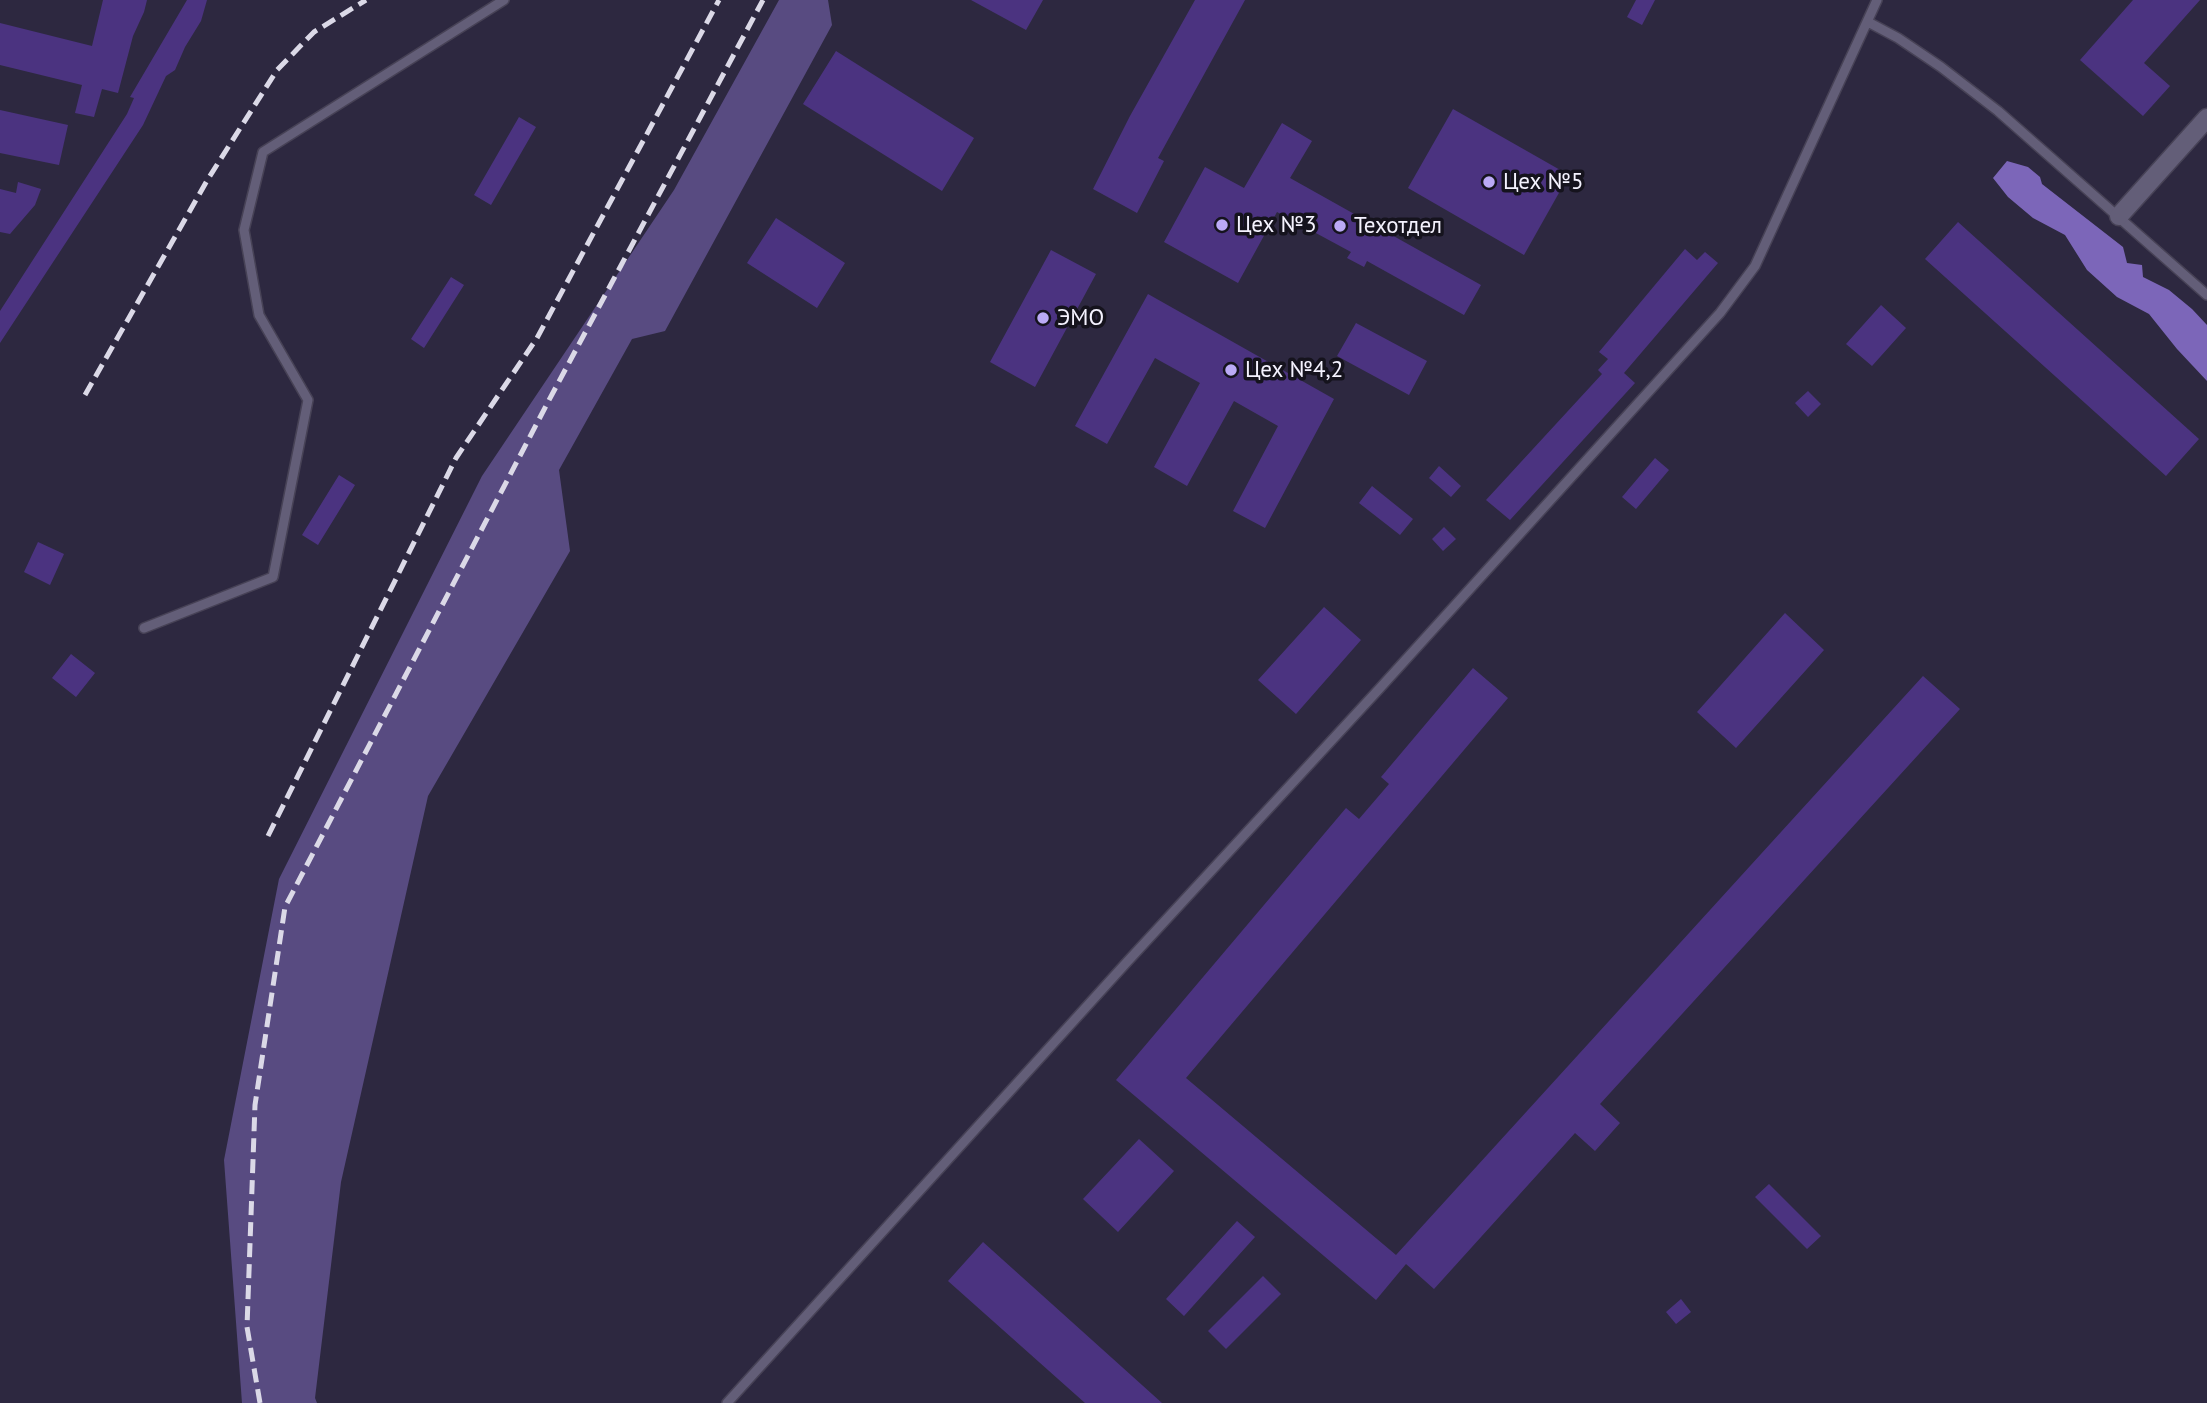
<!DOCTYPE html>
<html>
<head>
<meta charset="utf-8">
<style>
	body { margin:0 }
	canvas { display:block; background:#2d2840 }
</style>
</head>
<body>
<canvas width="2207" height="1403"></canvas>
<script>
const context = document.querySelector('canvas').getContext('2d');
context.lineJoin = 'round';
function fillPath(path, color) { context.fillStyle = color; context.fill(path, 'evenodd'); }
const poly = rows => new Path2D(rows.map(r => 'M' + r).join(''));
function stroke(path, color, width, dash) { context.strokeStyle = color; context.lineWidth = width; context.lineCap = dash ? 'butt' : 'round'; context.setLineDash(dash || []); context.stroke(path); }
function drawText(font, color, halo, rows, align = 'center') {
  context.font = font + ' "PT Sans",sans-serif'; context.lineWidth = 7; context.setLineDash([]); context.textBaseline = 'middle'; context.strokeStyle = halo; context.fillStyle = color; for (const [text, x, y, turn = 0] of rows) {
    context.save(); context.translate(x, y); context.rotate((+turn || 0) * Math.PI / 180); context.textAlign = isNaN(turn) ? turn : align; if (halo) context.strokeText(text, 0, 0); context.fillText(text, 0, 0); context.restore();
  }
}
fillPath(poly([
	[779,0,828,0,832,25,665,331,632,339,559,470,570,551,428,796,341,1182,315,1398,317,1403,242,1403,224,1160,279,879,482,476,674,190]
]), '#584b81');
fillPath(poly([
	[2007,161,2028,167,2040,177,2042,184,2123,247,2127,263,2142,265,2143,277,2169,290,2192,309,2207,325,2207,381,2177,349,2149,314,2117,297,2087,270,2065,235,2033,218,2008,197,1993,178]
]), '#7c66b9');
fillPath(poly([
	[103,0,147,0,144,12,133,36,118,93,102,89,94,117,75,113,82,85,0,65,0,23,92,46],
	[187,0,207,0,201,21,185,47,175,70,166,76,143,125,0,343,0,311,127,114,134,98,130,97],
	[971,0,1043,0,1026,30],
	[1195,0,1245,0,1158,158,1164,161,1137,213,1093,189,1130,116],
	[1636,0,1655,0,1642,25,1627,17],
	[2133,0,2200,0,2144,63,2170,86,2143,116,2080,60],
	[836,51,974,138,942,191,803,104],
	[1453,109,1569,175,1524,255,1408,188],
	[0,110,68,125,59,165,0,153],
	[519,117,536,127,491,205,474,195],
	[1282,123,1312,141,1290,178,1481,285,1464,315,1367,261,1364,267,1347,258,1351,252,1277,212,1238,283,1164,242,1205,167,1244,188],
	[18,182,41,189,35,205,10,234,0,232,0,189,16,193],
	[776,218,845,263,817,308,747,263],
	[1958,222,2199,439,2166,476,1925,259],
	[1685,249,1697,260,1705,252,1718,263,1624,373,1635,383,1510,520,1486,500,1602,374,1598,370,1608,359,1599,352],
	[1051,250,1096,274,1035,387,990,362],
	[451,277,464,285,424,348,411,339],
	[1148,294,1334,399,1265,528,1233,511,1278,426,1234,401,1187,486,1154,467,1200,383,1155,358,1107,444,1075,426],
	[1881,305,1906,328,1872,366,1846,344],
	[1356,323,1427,361,1409,395,1337,356],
	[1808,391,1821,404,1808,417,1795,403],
	[1655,458,1669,470,1636,509,1622,497],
	[1439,466,1461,486,1451,497,1429,478],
	[339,475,355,485,318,545,302,535],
	[1372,486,1413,519,1400,535,1359,503],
	[1444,527,1456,539,1443,551,1432,539],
	[38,542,64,554,50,585,24,572],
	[1324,607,1361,640,1296,714,1258,680],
	[1785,613,1824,650,1736,748,1697,712],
	[71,654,95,673,76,697,52,678],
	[1473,668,1508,698,1186,1078,1396,1255,1923,676,1960,709,1600,1104,1620,1123,1595,1151,1575,1133,1434,1289,1406,1264,1376,1300,1116,1080,1346,808,1359,819,1389,784,1381,777],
	[1139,1139,1174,1171,1118,1232,1083,1199],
	[1769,1184,1821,1236,1807,1249,1755,1197],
	[1237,1221,1255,1237,1184,1316,1166,1299],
	[983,1242,1162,1403,1085,1403,948,1281],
	[1263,1276,1281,1294,1226,1349,1208,1331],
	[1681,1299,1691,1312,1676,1324,1666,1312]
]), '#4b3380');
const service = poly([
	[1868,22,1898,38,1941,67,1998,111,2207,295],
	[144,628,273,577,308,400,259,315,244,230,263,152,504,0],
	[727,1403,1127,962,1380,688,1720,313,1755,266,1877,0]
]);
const minor = poly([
	[2119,216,2207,118]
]);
stroke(service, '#474256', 12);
stroke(minor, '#474256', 21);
stroke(service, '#635e78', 9);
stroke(minor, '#635e78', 18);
stroke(poly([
	[85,395,208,179,277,70,314,32,366,0],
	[268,836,456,458,537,338,719,0],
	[260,1403,247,1327,255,1105,285,907,548,402,763,0]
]), '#dbd9e7', 5, [14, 7]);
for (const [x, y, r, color] of [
	[1489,182,7,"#bbaaf6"],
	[1222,225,7,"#bbaaf6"],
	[1340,226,7,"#bbaaf6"],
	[1043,318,7,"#bbaaf6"],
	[1231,370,7,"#bbaaf6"]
]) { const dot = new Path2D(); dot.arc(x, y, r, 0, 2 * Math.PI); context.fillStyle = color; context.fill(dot); stroke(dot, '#15131d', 2.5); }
drawText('23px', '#f4f2fe', '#15131d', [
	["Цех №5",1503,182],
	["Цех №3",1236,225],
	["Техотдел",1354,226],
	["ЭМО",1057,318],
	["Цех №4,2",1245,370]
], 'left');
</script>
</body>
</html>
